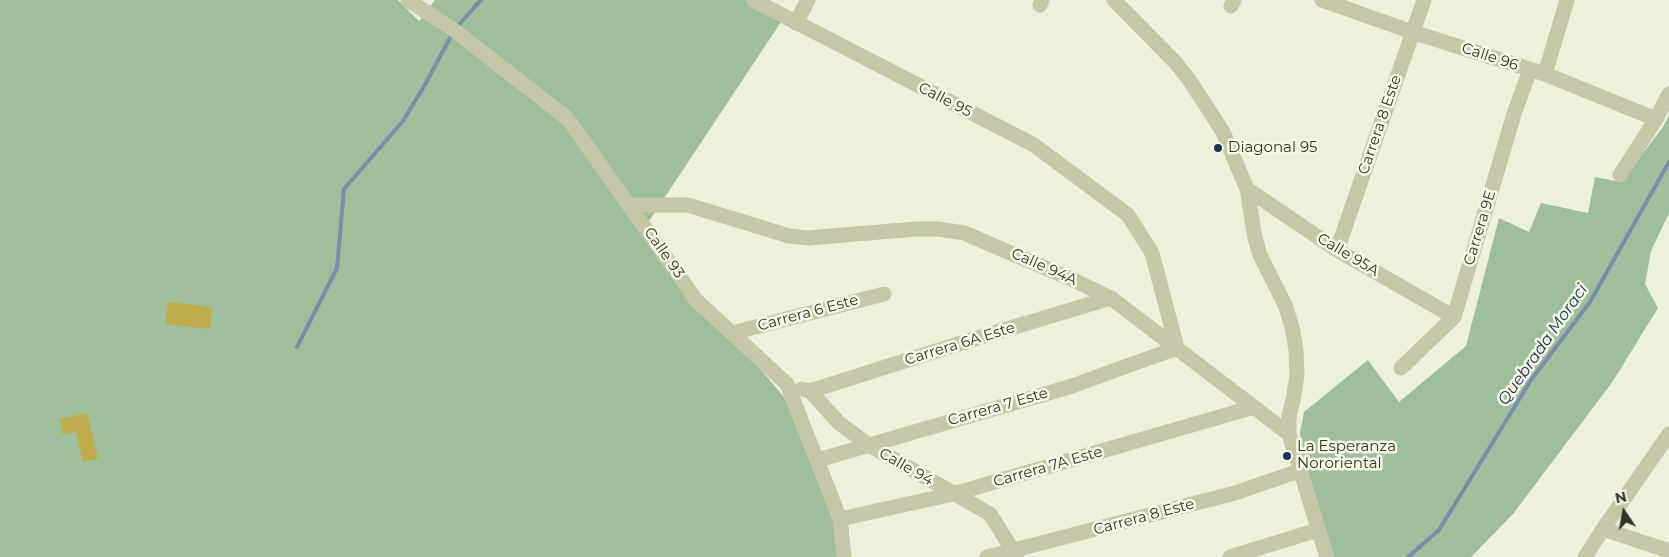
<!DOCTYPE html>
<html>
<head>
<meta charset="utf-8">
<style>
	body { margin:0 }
	#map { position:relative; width:1669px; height:557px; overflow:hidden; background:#edf0db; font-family:Montserrat,sans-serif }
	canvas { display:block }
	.north { position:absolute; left:1599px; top:487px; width:50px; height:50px; -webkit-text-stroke:4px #f6f8e7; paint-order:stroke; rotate:348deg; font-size:14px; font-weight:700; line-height:20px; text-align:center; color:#343328 }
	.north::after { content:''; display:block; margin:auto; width:18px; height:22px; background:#343328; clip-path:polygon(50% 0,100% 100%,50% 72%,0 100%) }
</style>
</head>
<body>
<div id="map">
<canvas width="1669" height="557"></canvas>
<div class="north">N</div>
</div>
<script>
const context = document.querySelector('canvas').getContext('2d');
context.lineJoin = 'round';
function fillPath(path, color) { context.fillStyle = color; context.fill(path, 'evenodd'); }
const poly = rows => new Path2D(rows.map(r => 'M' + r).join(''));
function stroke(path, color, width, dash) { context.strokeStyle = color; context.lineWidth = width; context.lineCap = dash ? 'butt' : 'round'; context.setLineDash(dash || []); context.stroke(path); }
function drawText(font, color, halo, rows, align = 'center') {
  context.font = font + ' Montserrat,sans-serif'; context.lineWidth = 5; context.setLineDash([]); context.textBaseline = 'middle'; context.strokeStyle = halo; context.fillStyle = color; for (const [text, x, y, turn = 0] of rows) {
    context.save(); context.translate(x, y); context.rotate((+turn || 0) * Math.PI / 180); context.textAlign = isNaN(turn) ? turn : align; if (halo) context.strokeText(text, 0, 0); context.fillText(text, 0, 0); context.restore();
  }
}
fillPath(poly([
	[0,0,398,0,419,21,435,0,745,0,781,22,643,230,789,403,828,475,849,529,847,557,0,557],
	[1669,115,1669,213,1651,251,1645,284,1658,308,1613,381,1513,514,1471,557,1332,557,1301,452,1300,432,1304,412,1368,360,1399,402,1466,346,1499,218,1529,232,1541,203,1588,213,1595,177,1621,182,1663,127]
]), '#9fbe9c');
stroke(poly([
	[456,28,481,0],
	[297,347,337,268,344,189,403,121,426,83,452,34],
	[1408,557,1439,530,1531,380,1590,302,1669,162]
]), '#7c8dab', 4);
fillPath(poly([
	[168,302,212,307,210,329,165,324],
	[87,413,98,458,83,462,76,432,63,435,60,419]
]), '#bdab4c');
stroke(poly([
	[408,0,454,30,568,119,696,300,787,384,840,519,844,557],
	[753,0,1034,145,1128,215,1152,253,1177,348,1069,387,818,460],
	[1114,0,1176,63,1190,81,1223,132,1247,189,1255,238,1260,255,1285,305,1292,327,1296,350,1297,374,1294,395,1289,417,1289,434,1327,557],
	[1322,0,1412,32,1545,74,1656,119],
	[1040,5,1042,0],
	[1231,6,1234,0],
	[796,23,808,0],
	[1545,74,1567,0],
	[1620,175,1656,119,1669,94],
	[1247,189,1337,250,1454,317],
	[630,205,688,205,789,236,808,238,916,229,938,229,964,233,1069,278,1111,298,1289,434],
	[1337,250,1424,0],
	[732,333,884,294],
	[1401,368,1454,317,1514,114,1530,70],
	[802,389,810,391,839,423,869,445,990,514,1017,557],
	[810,391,987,335,1111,298],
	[840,519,953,494,1254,407],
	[1603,529,1669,551],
	[987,557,1235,493,1299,471],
	[1230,557,1318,530],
	[1585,557,1603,529,1669,434]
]), '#c5c7a8', 15);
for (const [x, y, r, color] of [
	[1218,148,5,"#203153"],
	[1287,456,5,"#203153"]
]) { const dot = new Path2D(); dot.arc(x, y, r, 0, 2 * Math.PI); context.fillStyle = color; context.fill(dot); stroke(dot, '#f6f8e7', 2); }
drawText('15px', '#343328', '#f6f8e7', [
	["Calle 96",1490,57,18],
	["Calle 95",945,100,27],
	["Carrera 8 Este",1380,125,-71],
	["Carrera 9E",1480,228,-73],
	["Calle 93",664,253,55],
	["Calle 95A",1348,255,31],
	["Calle 94A",1044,267,24],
	["Carrera 6 Este",808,313,-15],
	["Carrera 6A Este",960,344,-17],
	["Carrera 7 Este",998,407,-16],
	["Calle 94",906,467,30],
	["Carrera 7A Este",1048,467,-16],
	["Carrera 8 Este",1144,517,-15]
]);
drawText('15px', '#343328', '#f6f8e7', [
	["Diagonal 95",1228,148],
	["La Esperanza",1297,447],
	["Nororiental",1297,464]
], 'left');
drawText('italic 16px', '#203153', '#f6f8e7', [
	["Quebrada Moraci",1543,345,-55]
]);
</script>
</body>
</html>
